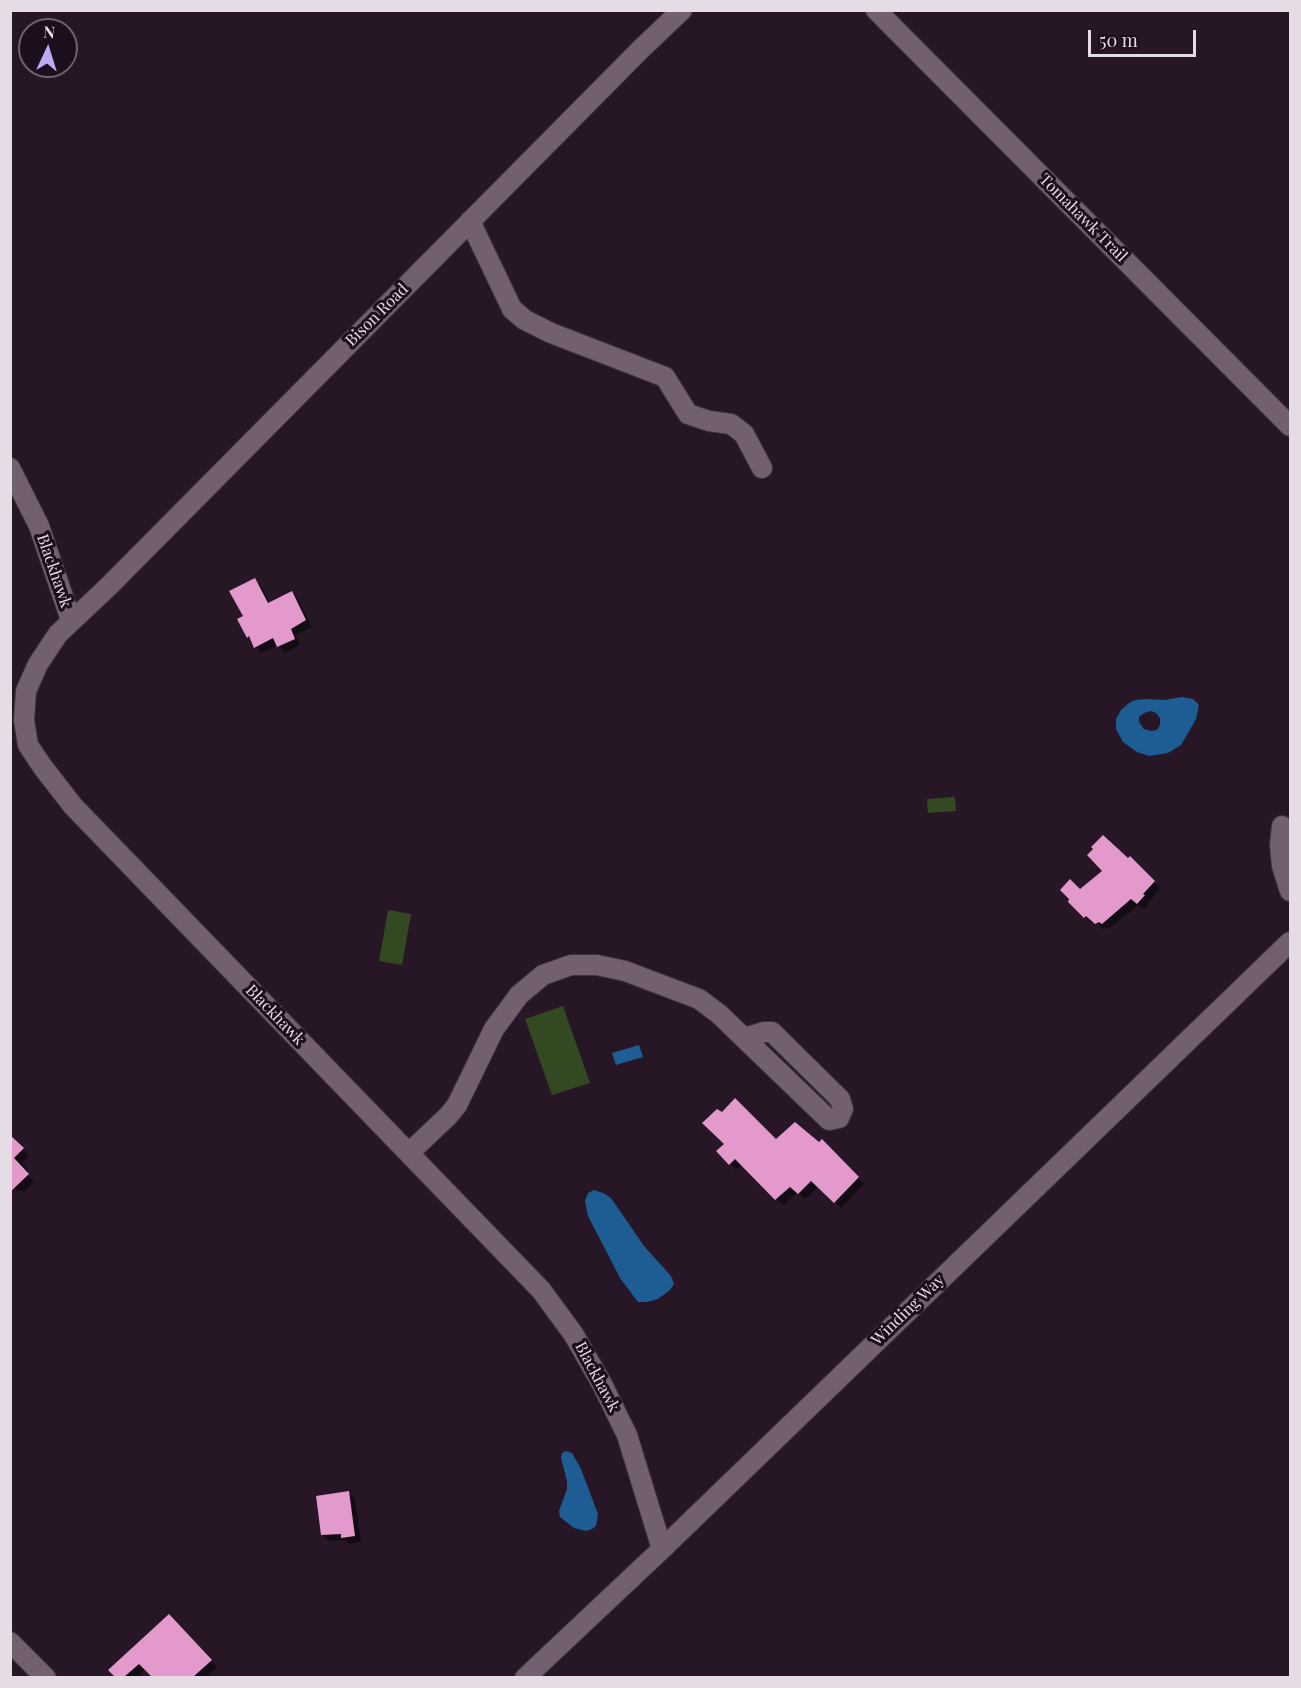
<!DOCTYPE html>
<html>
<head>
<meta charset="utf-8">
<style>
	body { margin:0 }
	#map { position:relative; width:1301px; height:1688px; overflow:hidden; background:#271726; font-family:"Playfair Display",serif }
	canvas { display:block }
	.frame { position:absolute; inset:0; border:12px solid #e6dce6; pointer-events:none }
	.north { position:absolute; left:18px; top:18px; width:60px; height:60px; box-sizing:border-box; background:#1d0e1d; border:2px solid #6d606d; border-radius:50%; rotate:4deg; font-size:16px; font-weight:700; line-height:24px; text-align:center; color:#e6dce6 }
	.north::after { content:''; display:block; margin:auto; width:21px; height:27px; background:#bcaaf5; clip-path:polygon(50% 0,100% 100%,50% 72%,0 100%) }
	.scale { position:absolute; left:1088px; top:30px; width:108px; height:27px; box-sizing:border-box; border:3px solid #e6dce6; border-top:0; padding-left:8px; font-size:18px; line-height:21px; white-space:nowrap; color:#e6dce6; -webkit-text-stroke:4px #1d0e1d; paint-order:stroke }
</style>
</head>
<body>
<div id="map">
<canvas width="1301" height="1688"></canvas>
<div class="frame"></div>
<div class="north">N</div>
<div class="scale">50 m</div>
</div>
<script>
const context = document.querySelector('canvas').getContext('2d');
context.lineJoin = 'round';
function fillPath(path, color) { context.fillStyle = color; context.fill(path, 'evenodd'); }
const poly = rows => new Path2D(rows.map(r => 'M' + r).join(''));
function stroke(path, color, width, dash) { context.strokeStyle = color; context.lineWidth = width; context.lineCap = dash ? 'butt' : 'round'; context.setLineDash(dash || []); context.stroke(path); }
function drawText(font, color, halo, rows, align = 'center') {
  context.font = font + ' "Playfair Display",serif'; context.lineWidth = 6; context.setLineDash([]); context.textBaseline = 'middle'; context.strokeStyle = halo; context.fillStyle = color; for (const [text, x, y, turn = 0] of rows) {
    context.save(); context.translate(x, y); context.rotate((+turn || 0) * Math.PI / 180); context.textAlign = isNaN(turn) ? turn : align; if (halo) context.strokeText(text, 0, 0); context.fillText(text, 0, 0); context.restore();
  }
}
fillPath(poly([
	[955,797,956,811,928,813,927,799],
	[388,910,411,914,402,965,379,961],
	[563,1006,590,1083,552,1095,525,1019]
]), '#334922');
fillPath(poly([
	[1182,697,1193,699,1199,705,1196,719,1181,745,1168,753,1149,756,1137,752,1123,742,1116,729,1116,719,1121,710,1129,703,1135,700,1146,699,1164,700],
	[1151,711,1156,713,1160,718,1160,725,1157,730,1151,731,1144,729,1139,722,1139,717,1144,713],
	[639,1045,643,1057,616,1065,612,1053],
	[594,1190,603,1193,611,1198,644,1246,671,1276,674,1284,670,1290,658,1299,647,1302,638,1302,620,1278,588,1216,585,1201,588,1193],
	[566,1451,572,1453,581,1469,598,1514,596,1526,592,1529,586,1531,574,1528,560,1517,559,1511,567,1489,567,1481,561,1458,562,1453]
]), '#1e5c94');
fillPath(poly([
	[254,580,261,586,270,603,291,593,298,599,312,627,296,635,300,645,285,653,278,645,261,653,248,637,245,617],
	[1130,858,1160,888,1144,909,1138,905,1109,929,1106,927,1103,929,1094,921,1091,923,1070,901,1080,891],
	[10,1137,29,1155,22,1163,28,1169,26,1172,34,1182,23,1192,20,1190,17,1191,11,1185],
	[776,1141,819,1144,822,1141,864,1184,841,1208,819,1186,805,1199,798,1192,783,1205,742,1164,736,1170,718,1151],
	[349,1493,355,1499,361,1542,349,1544,345,1540,329,1541,323,1535],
	[169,1616,217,1667,206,1678,155,1678,146,1669,137,1678,117,1678,110,1670]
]), '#0007');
fillPath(poly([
	[255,578,268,603,292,591,306,620,291,629,295,639,277,647,273,638,254,648,249,636,247,638,237,619,243,616,229,591],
	[1103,835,1128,858,1130,856,1155,881,1143,894,1145,895,1137,904,1131,899,1102,924,1099,922,1095,924,1086,916,1084,918,1068,902,1069,899,1060,890,1070,879,1080,889,1102,871,1087,855,1093,849,1091,847],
	[735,1098,776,1139,795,1122,819,1142,822,1139,859,1177,834,1203,811,1181,798,1194,790,1187,775,1200,735,1159,729,1165,716,1151,724,1144,702,1123,717,1109,722,1112],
	[10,1135,24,1148,14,1158,29,1174,10,1192],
	[349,1491,355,1536,341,1538,341,1534,321,1535,316,1496],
	[169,1614,212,1660,193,1677,152,1677,139,1664,124,1677,115,1677,108,1670]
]), '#e399cc');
const minor = poly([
	[876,10,1290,426],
	[470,221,512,309,525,320,551,333,665,377,688,414,709,421,731,424,744,434,762,468],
	[10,468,39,526,71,620],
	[1282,826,1280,845,1282,866,1290,891],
	[409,1153,448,1116,457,1105,494,1029,519,995,543,975,571,965,597,965,625,971,699,999,719,1014,829,1120,839,1118,843,1109,840,1099,772,1032,764,1032,744,1038],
	[662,1549,627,1435,602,1384,574,1335,541,1290,73,806,42,766,28,745,24,720,26,691,38,664,58,634,109,586,641,49,682,10],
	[10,1642,46,1678],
	[525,1678,662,1549,1290,942]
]);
stroke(minor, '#3e343e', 22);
stroke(minor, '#726071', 20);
drawText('16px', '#e6dce6', '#1d0e1d', [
	["Tomahawk Trail",1083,218,45],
	["Bison Road",377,315,-45],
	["Blackhawk",54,571,71],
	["Blackhawk",275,1015,46],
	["Winding Way",908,1310,-44],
	["Blackhawk",597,1377,62]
]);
</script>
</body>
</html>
